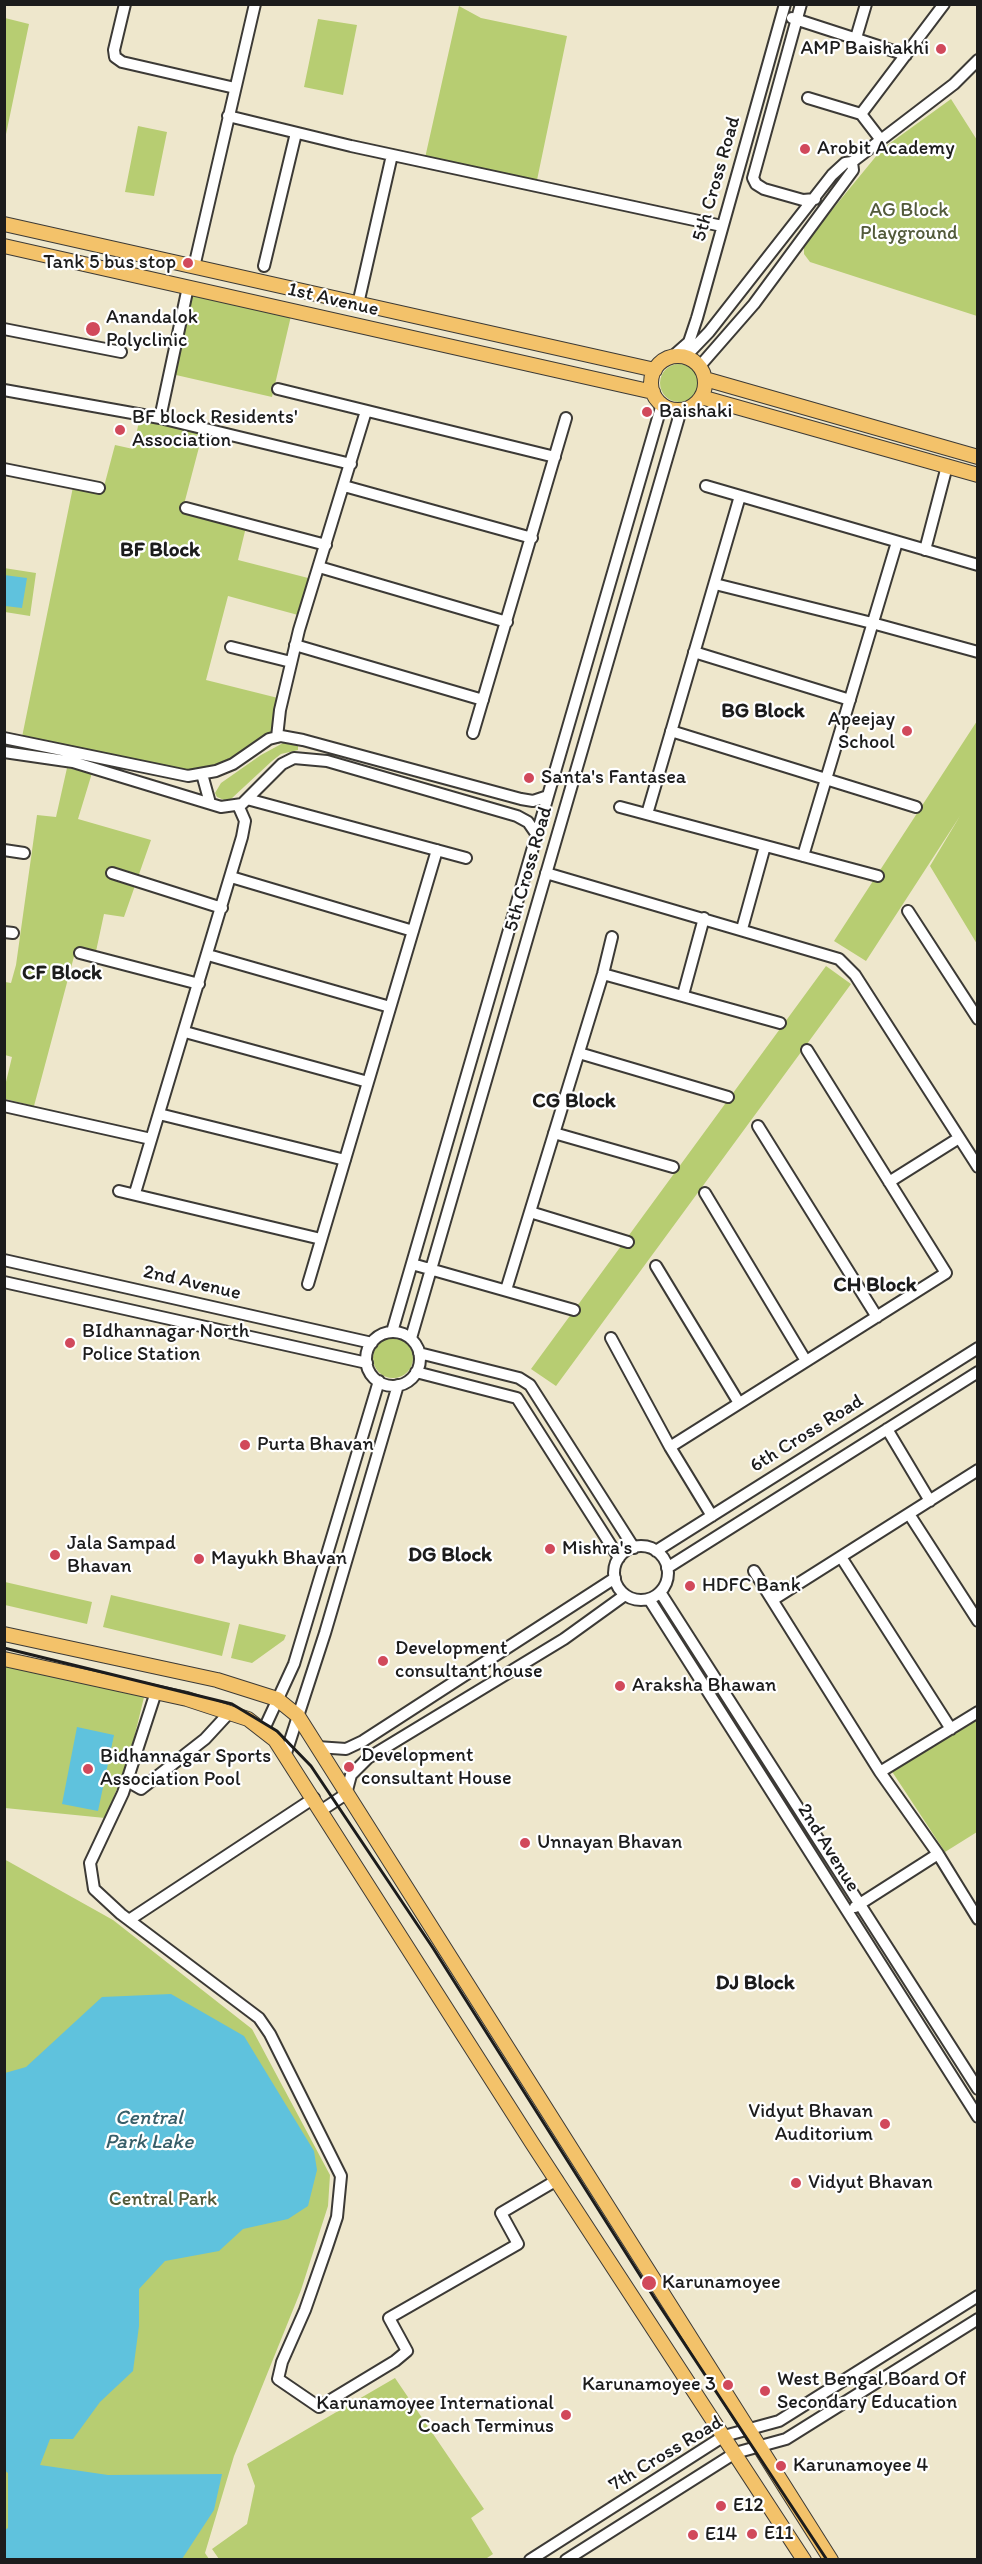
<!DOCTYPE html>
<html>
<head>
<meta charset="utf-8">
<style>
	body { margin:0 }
	#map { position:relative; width:982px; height:2564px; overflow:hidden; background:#eee7cc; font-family:Itim,sans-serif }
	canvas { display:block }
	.frame { position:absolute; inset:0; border:6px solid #1c1c1c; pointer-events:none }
</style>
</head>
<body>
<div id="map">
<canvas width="982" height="2564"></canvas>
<div class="frame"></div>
</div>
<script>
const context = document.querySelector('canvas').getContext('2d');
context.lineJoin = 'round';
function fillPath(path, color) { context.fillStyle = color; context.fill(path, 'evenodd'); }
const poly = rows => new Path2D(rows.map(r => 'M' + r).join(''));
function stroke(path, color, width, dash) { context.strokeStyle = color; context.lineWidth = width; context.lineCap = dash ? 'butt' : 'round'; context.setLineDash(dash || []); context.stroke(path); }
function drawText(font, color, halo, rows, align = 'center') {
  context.font = font + ' Itim,sans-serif'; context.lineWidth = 4.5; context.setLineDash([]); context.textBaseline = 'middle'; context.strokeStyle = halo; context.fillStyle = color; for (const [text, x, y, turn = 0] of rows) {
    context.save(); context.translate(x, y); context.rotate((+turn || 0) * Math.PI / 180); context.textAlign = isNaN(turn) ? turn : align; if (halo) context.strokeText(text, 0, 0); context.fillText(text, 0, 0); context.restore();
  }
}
fillPath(poly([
	[459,6,481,18,567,36,537,180,425,158],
	[5,18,29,24,5,139,4,138],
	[318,19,357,25,343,95,304,87],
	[951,99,977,140,977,316,810,262,804,254,804,244,882,149],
	[138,126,167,132,154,196,125,192],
	[190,294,291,316,272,397,176,375],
	'660 383a19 19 0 1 1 38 0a19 19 0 1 1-38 0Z',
	[140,417,203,432,182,512,246,527,238,560,312,579,298,615,228,596,206,680,278,698,277,728,252,748,228,761,200,771,179,770,22,737,73,487,102,494,115,445,133,449],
	[4,568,36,573,30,616,5,612],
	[977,721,977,944,930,866,960,816,866,961,834,941],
	[283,743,298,746,298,750,281,754,272,761,231,799,224,800,217,797,215,793,221,783,261,755],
	[67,768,92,773,78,819,151,840,124,917,104,914,95,956,76,949,34,1106,5,1099,5,1086,12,1057,5,1055,5,982,11,983,16,965,37,815,56,817],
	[826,966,851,984,556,1386,531,1369],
	'373 1358a20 20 0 1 1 40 0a20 20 0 1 1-40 0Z',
	[5,1582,92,1602,87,1624,5,1605],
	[111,1595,230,1623,222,1656,103,1627],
	[239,1624,286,1635,284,1640,252,1663,231,1658],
	[5,1664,145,1693,129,1759,105,1818,5,1808],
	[977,1716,977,1832,945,1852,891,1770],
	[4,1859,113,1920,252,2029,330,2175,328,2206,301,2290,234,2456,205,2553,209,2559,5,2559],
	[395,2378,484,2509,471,2518,493,2554,484,2560,219,2559,212,2549,247,2524,255,2486,247,2464]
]), '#b7cd72');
fillPath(poly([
	[4,575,27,578,22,608,5,606],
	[77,1727,114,1735,98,1811,62,1804],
	[171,1994,244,2036,314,2151,317,2170,308,2206,288,2219,243,2229,219,2251,165,2261,139,2289,139,2326,133,2371,100,2402,73,2439,50,2439,40,2465,108,2475,222,2474,214,2510,182,2559,5,2559,5,2530,8,2528,8,2473,4,2470,5,2073,26,2067,102,1997]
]), '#5fc2dd');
const minor = poly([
	[125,4,114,50,115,57,122,62,235,88],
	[801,4,753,178,756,184,764,189,803,200,815,199],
	[792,18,906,55],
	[856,38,866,4],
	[808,98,861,114,944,4],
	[861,114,881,140],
	[228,116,351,146,722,226],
	[852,162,954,84,978,60],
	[264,266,296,133],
	[194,267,255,4],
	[358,304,392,155],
	[4,329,121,352],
	[672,357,689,342,697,318,785,4],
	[685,357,709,332,832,175,845,163,852,162],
	[699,367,754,304,853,170,852,162],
	[278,389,555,457],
	[4,390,160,418,351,464],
	[160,418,188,287],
	[4,469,99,488],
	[344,486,532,538],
	[706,486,978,565],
	[186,508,326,545],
	[925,550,947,466],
	[319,567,507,622],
	[715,584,872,623,978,652],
	[295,645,483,700],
	[231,647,291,662],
	[694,652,850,700],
	[671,731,916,807],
	[473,733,566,418],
	[277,737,280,710,299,630,366,411],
	[4,738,188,776,216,771,233,764,269,739,281,736,303,740,521,799,533,801,548,796],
	[4,752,73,762,221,807,242,804,282,764,294,758,327,761,517,816,528,822,537,835],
	[202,774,210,803],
	[247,799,466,858],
	[620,807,878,876],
	[647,814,740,496],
	[4,850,24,853],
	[803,856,897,542],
	[112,873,222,908],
	[546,873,839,959,855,975,978,1167],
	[231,877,413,931],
	[908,911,978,1019],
	[742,929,765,846],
	[4,932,13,933],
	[80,953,199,984],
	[208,955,390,1007],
	[603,974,780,1023],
	[683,995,704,918],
	[185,1032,368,1082],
	[579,1053,728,1097],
	[4,1106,151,1139],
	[159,1114,345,1160],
	[758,1126,877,1317],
	[554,1133,673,1167],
	[889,1182,959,1138],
	[119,1191,321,1239],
	[135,1193,242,837,245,821,238,805],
	[705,1193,806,1361],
	[530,1212,628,1242],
	[4,1260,372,1343],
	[412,1264,574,1310],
	[656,1266,739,1403],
	[4,1282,367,1363],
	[308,1284,437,850],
	[506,1290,603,974,612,937],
	[392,1332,662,404],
	'366 1359a27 27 0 1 1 54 0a27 27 0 1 1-54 0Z',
	[411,1338,681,410],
	[611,1338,670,1447,712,1516],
	[419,1353,519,1378,530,1385,634,1548],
	[416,1372,517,1398,619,1558],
	[887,1429,930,1501],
	[670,1447,946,1273,807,1050],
	[909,1514,978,1621],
	'614 1573a27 27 0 1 1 54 0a27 27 0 1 1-54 0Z',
	[656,1551,978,1348],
	[841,1557,951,1729],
	[667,1568,978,1372],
	[754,1571,880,1772,938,1854,978,1919],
	[660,1592,978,2089],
	[649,1599,978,2117],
	[774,1599,978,1470],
	[156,1692,123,1793,90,1863,94,1889,121,1914,259,2018,270,2034,341,2176,337,2217,327,2247,305,2310,282,2362,278,2379,319,2407,395,2361,407,2351,389,2318,518,2244,501,2213,557,2180],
	[264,1729,294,1664,379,1381],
	[317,1747,346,1749,363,1741,615,1578],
	[286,1753,325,1633,398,1385],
	[880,1772,978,1712],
	[127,1781,141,1789,205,1739,229,1713],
	[322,1810,346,1794,351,1775,368,1758,564,1639,625,1595],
	[855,1907,938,1854],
	[129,1920,314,1798],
	[530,2560,724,2436,779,2421,978,2296],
	[566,2560,735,2453,786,2439,978,2319]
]);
const major = poly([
	[4,224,655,370],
	[4,246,653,392],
	'651 383a27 27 0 1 1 54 0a27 27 0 1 1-54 0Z',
	[705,379,978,457],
	[701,397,978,475],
	[4,1634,217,1680,277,1699,298,1716,831,2560],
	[4,1659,187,1699,248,1719,275,1740,532,2143,804,2560]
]);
stroke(minor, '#3c3a36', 14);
stroke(major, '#3c3a36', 16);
stroke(minor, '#fff', 10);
stroke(major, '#f3c26a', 14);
stroke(poly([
	[4,1648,232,1704,277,1731,311,1766,433,1948,655,2299,827,2560]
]), '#1c1c1c', 3);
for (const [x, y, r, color] of [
	[941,49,6,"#d1495b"],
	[805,149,6,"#d1495b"],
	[188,263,6,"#d1495b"],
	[93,329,8,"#d1495b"],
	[647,412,6,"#d1495b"],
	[120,430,6,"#d1495b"],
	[907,731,6,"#d1495b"],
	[529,778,6,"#d1495b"],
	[70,1343,6,"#d1495b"],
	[245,1445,6,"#d1495b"],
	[550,1549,6,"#d1495b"],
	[55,1555,6,"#d1495b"],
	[199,1559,6,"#d1495b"],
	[690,1586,6,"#d1495b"],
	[383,1661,6,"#d1495b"],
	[620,1686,6,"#d1495b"],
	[349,1767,6,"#d1495b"],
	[88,1769,6,"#d1495b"],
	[525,1843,6,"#d1495b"],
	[885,2124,6,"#d1495b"],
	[796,2183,6,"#d1495b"],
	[649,2283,8,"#d1495b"],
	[728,2385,6,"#d1495b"],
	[765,2391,6,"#d1495b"],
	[566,2415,6,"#d1495b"],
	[781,2466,6,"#d1495b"],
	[721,2506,6,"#d1495b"],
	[752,2534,6,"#d1495b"],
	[693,2535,6,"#d1495b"]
]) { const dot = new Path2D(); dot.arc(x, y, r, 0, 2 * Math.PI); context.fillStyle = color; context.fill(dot); stroke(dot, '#fff', 2); }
drawText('20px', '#1c1c1c', '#fff', [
	["AMP Baishakhi",929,49,"right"],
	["Arobit Academy",817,149],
	["Tank 5 bus stop",176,263,"right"],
	["Anandalok",106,318],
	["Polyclinic",106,341],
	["Baishaki",659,412],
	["BF block Residents'",132,418],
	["Association",132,441],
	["Apeejay",895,720,"right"],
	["School",895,743,"right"],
	["Santa's Fantasea",541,778],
	["BIdhannagar North",82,1332],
	["Police Station",82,1355],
	["Purta Bhavan",257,1445],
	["Jala Sampad",67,1544],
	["Bhavan",67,1567],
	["Mishra's",562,1549],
	["Mayukh Bhavan",211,1559],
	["HDFC Bank",702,1586],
	["Development",395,1649],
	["consultant house",395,1672],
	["Araksha Bhawan",632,1686],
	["Development",361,1756],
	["consultant House",361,1779],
	["Bidhannagar Sports",100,1757],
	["Association Pool",100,1780],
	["Unnayan Bhavan",537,1843],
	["Vidyut Bhavan",873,2112,"right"],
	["Auditorium",873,2135,"right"],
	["Vidyut Bhavan",808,2183],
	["Karunamoyee",662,2283],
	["West Bengal Board Of",777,2380],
	["Secondary Education",777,2403],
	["Karunamoyee 3",716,2385,"right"],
	["Karunamoyee International",554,2404,"right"],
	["Coach Terminus",554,2427,"right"],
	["Karunamoyee 4",793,2466],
	["E12",733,2506],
	["E11",764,2534],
	["E14",705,2535]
], 'left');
drawText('20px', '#1c1c1c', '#fff', [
	["5th Cross Road",717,179,-74],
	["1st Avenue",333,300,13],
	["5th Cross Road",529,869,-74],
	["2nd Avenue",192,1283,13],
	["6th Cross Road",807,1434,-32],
	["2nd Avenue",828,1848,58],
	["7th Cross Road",666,2454,-31]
]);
drawText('20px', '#525a3a', '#fff', [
	["AG Block",909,211],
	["Playground",909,234],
	["Central Park",163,2200]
]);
drawText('bold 21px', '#1c1c1c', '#fff', [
	["BF Block",160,551],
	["BG Block",763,712],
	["CF Block",62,974],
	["CG Block",574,1102],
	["CH Block",875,1286],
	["DG Block",450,1556],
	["DJ Block",755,1984]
]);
drawText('italic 21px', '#375e69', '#fff', [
	["Central",149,2119],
	["Park Lake",149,2143]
]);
</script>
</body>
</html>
